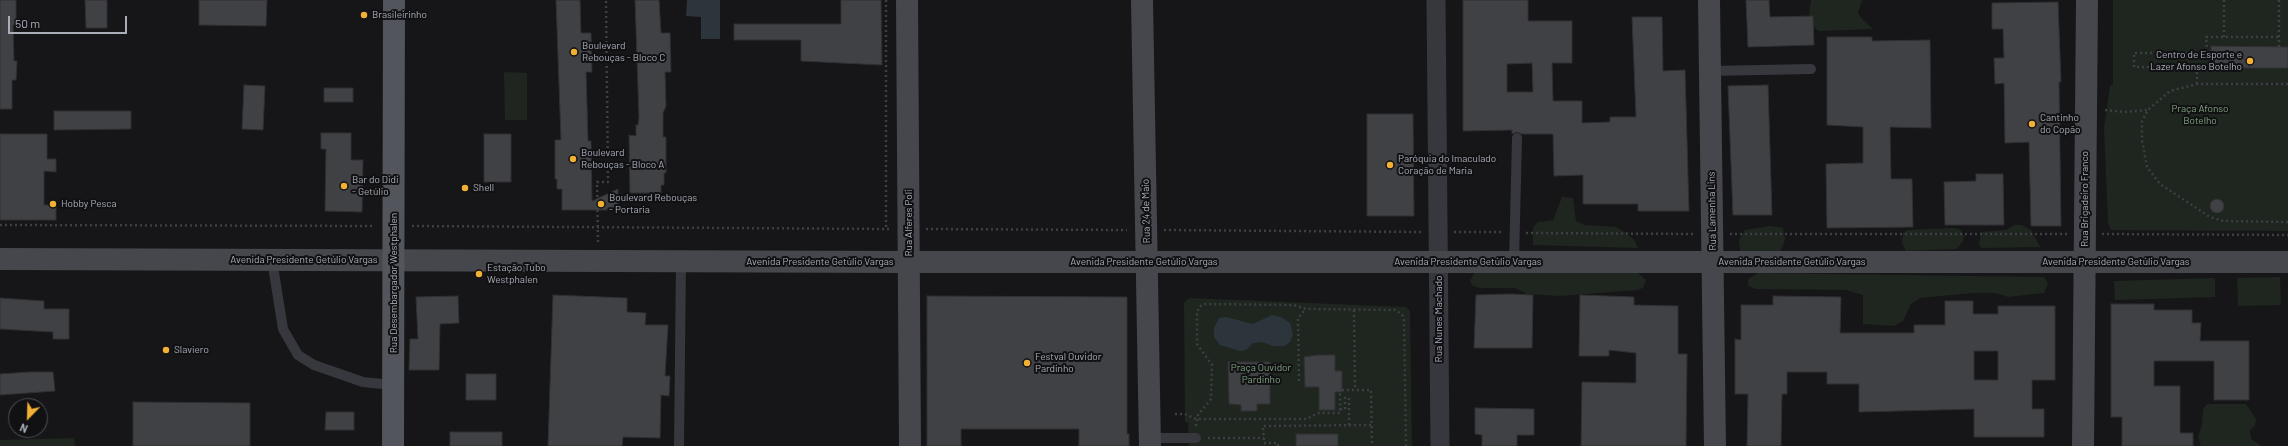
<!DOCTYPE html>
<html>
<head>
<meta charset="utf-8">
<style>
	body { margin:0 }
	#map { position:relative; width:2288px; height:446px; overflow:hidden; background:#161618; font-family:Barlow,sans-serif }
	canvas { display:block }
	.north { position:absolute; left:8px; top:398px; width:40px; height:40px; box-sizing:border-box; background:#111113; border:1px solid #4d4f55; border-radius:50%; rotate:203deg; font-size:11px; font-weight:700; line-height:16px; text-align:center; color:#a8adb8 }
	.north::after { content:''; display:block; margin:auto; width:14px; height:18px; background:#f2b134; clip-path:polygon(50% 0,100% 100%,50% 72%,0 100%) }
	.scale { position:absolute; left:8px; top:16px; width:119px; height:18px; box-sizing:border-box; border:2px solid #a8adb8; border-top:0; padding-left:5px; font-size:12px; line-height:14px; white-space:nowrap; color:#a8adb8; -webkit-text-stroke:3px #111113; paint-order:stroke }
</style>
</head>
<body>
<div id="map">
<canvas width="2288" height="446"></canvas>
<div class="north">N</div>
<div class="scale">50 m</div>
</div>
<script>
const context = document.querySelector('canvas').getContext('2d');
context.lineJoin = 'round';
function fillPath(path, color) { context.fillStyle = color; context.fill(path, 'evenodd'); }
const poly = rows => new Path2D(rows.map(r => 'M' + r).join(''));
function stroke(path, color, width, dash) { context.strokeStyle = color; context.lineWidth = width; context.lineCap = dash ? 'butt' : 'round'; context.setLineDash(dash || []); context.stroke(path); }
function drawText(font, color, halo, rows, align = 'center') {
  context.font = font + ' Barlow,sans-serif'; context.lineWidth = 4; context.setLineDash([]); context.textBaseline = 'middle'; context.strokeStyle = halo; context.fillStyle = color; for (const [text, x, y, turn = 0] of rows) {
    context.save(); context.translate(x, y); context.rotate((+turn || 0) * Math.PI / 180); context.textAlign = isNaN(turn) ? turn : align; if (halo) context.strokeText(text, 0, 0); context.fillText(text, 0, 0); context.restore();
  }
}
fillPath(poly([
	[1811,0,1862,0,1858,13,1862,19,1873,29,1819,31,1813,27,1809,14],
	[2113,0,2288,0,2288,231,2111,230,2108,223,2104,128,2110,86,2113,84],
	[504,72,527,73,527,120,505,120],
	[1562,197,1573,198,1576,221,1584,225,1616,227,1625,232,1635,241,1638,248,1533,245,1533,227,1538,222,1553,220],
	[2014,225,2022,225,2031,230,2040,247,1981,248,1979,245,1981,232,2006,230],
	[1770,226,1783,228,1785,240,1780,252,1740,251,1739,240,1745,230],
	[1955,228,1961,230,1964,236,1963,241,1957,249,1906,251,1902,243,1903,233,1907,230],
	[1474,273,1638,273,1646,280,1643,288,1638,290,1559,296,1527,294,1515,288,1480,288,1473,286,1470,281],
	[1758,273,2044,277,2048,284,2044,293,2008,297,1996,293,1973,293,1920,298,1911,304,1903,321,1894,326,1863,324,1863,295,1846,290,1756,289,1748,286,1748,279],
	[2280,277,2281,305,2238,306,2237,278],
	[2215,278,2215,297,2115,300,2114,281],
	[1189,298,1406,307,1410,311,1412,446,1189,446,1188,422,1185,422,1184,303],
	[2207,404,2246,404,2256,419,2255,426,2250,430,2251,439,2262,446,2201,446,2198,437,2202,424,2203,409],
	[74,438,75,446,0,446,0,440]
]), '#1e261f');
fillPath(poly([
	[687,0,720,0,720,39,701,39,701,17,686,16],
	[1272,315,1281,317,1290,323,1293,334,1290,342,1284,346,1273,346,1262,342,1253,343,1246,350,1240,351,1220,345,1214,337,1214,328,1219,318,1226,317,1253,324]
]), '#2c353c');
const building = poly([
	[0,0,16,0,16,25,13,25,14,61,17,61,16,80,12,80,12,109,0,109,0,0],
	[85,0,107,0,107,28,86,28,85,0],
	[199,0,267,0,266,26,199,25,199,0],
	[556,0,580,0,581,33,591,33,592,72,586,72,588,141,591,141,592,201,618,189,618,210,562,210,562,189,557,189,557,179,555,179,555,140,561,140,556,0],
	[635,0,659,0,661,33,670,33,671,72,665,72,666,106,663,113,663,137,666,137,666,173,664,173,664,185,661,185,661,193,630,193,629,135,636,136,636,125,638,125,639,118,635,0],
	[841,0,881,0,882,65,801,61,801,40,734,40,734,24,841,24,841,0],
	[1463,0,1528,0,1528,21,1572,21,1572,63,1552,63,1553,101,1582,101,1582,123,1610,122,1610,117,1636,117,1632,17,1662,17,1663,71,1685,70,1689,211,1638,211,1638,204,1583,204,1583,175,1554,176,1553,134,1522,134,1517,132,1512,134,1512,130,1463,131,1463,0],
	[1532,63,1533,92,1507,92,1507,64,1532,63],
	[1746,0,1769,0,1770,17,1813,16,1814,45,1748,47,1746,0],
	[2058,2,2061,82,2059,82,2061,226,2031,226,2029,142,2005,143,2004,83,1995,84,1994,58,2004,58,2003,29,1992,29,1992,3,2058,2],
	[1827,37,1872,37,1872,41,1930,40,1931,128,1890,127,1891,179,1912,179,1913,227,1827,228,1826,164,1863,163,1863,127,1827,125,1827,37],
	[2211,46,2288,47,2288,68,2211,68,2211,46],
	[244,85,265,86,263,130,242,129,244,85],
	[1768,85,1772,215,1733,215,1728,86,1768,85],
	[324,88,353,88,353,102,324,102,324,88],
	[54,111,131,111,131,129,54,130,54,111],
	[1367,114,1413,114,1414,216,1367,216,1367,114],
	[321,133,351,133,351,160,363,160,362,212,325,211,326,149,321,149,321,133],
	[0,134,47,134,47,159,56,159,56,172,44,171,44,205,56,205,56,220,0,220,0,134],
	[484,134,511,134,511,182,484,182,484,134],
	[1976,174,2003,174,2004,225,1945,225,1944,182,1976,181,1976,174],
	'2210 206a7 7 0 1 1 14 0a7 7 0 1 1-14 0Z',
	[1510,294,1533,295,1532,348,1474,348,1476,295,1510,294],
	[553,295,627,298,627,312,646,313,645,325,668,325,665,376,670,376,669,396,661,395,660,438,623,437,622,446,548,446,553,295],
	[1580,295,1634,297,1634,305,1678,306,1678,354,1687,354,1686,446,1581,446,1582,382,1636,383,1636,353,1609,350,1609,356,1579,356,1580,295],
	[458,296,459,323,440,324,439,370,409,370,410,339,418,339,416,297,458,296],
	[927,296,1127,297,1127,434,1129,434,1129,446,1079,446,1079,429,961,429,961,446,927,446,927,296],
	[1773,296,1841,297,1840,333,1914,333,1914,325,1945,325,1945,301,1973,301,1973,314,1998,314,1998,306,2055,306,2055,380,2032,380,2032,409,2044,409,2044,437,1974,437,1974,409,1859,412,1859,384,1827,384,1827,372,1787,372,1787,394,1782,394,1781,446,1747,446,1748,394,1735,394,1735,339,1741,340,1741,305,1773,305,1773,296],
	[1974,351,1998,351,1998,380,1974,380,1974,351],
	[0,298,44,301,44,309,69,309,69,339,53,339,53,332,0,329,0,298],
	[2111,304,2154,304,2154,310,2192,310,2192,323,2201,323,2200,341,2249,341,2249,400,2214,400,2214,361,2154,361,2154,386,2180,386,2180,433,2193,433,2193,446,2122,446,2122,417,2111,417,2111,304],
	[1318,355,1335,355,1335,371,1342,371,1342,392,1335,392,1335,410,1319,410,1319,387,1305,387,1304,357,1318,355],
	[1228,362,1270,362,1270,404,1257,404,1257,411,1241,411,1241,405,1229,404,1228,362],
	[29,372,53,372,55,391,0,395,0,374,29,372],
	[466,374,496,374,496,400,466,400,466,374],
	[133,402,250,403,250,446,133,446,133,402],
	[1475,408,1534,409,1534,435,1517,435,1517,446,1482,446,1482,435,1475,434,1475,408],
	[326,412,354,412,354,430,325,430,326,412],
	[450,432,502,432,502,446,450,446,450,432],
	[1296,434,1338,434,1338,446,1296,446,1296,434]
]);
fillPath(building, '#404145');
stroke(building, '#303034', 1);
stroke(poly([
	[886,0,886,229],
	[2279,0,2279,47],
	[2224,37,2224,0],
	[2211,53,2207,53,2206,37,2279,37],
	[2197,84,2197,67,2134,67,2134,53,2207,53],
	[2288,84,2197,84,2170,91,2148,110,2142,121,2142,140,2147,167,2160,184,2210,217,2223,221,2288,222],
	[2105,110,2124,112,2148,110],
	[0,225,375,226],
	[412,226,891,229],
	[926,229,1127,230],
	[1164,230,1421,232],
	[1454,232,1503,232],
	[1526,233,1693,234],
	[1730,234,2067,234],
	[2102,234,2288,235],
	[598,242,597,182,608,182,606,0],
	[1354,310,1355,390],
	[1299,381,1298,318,1306,309],
	[1342,390,1371,390,1372,446],
	[1340,409,1345,409,1345,398,1349,398,1349,425],
	[1175,414,1185,414,1196,419,1306,419,1319,413,1340,413,1340,392],
	[1196,426,1198,415,1211,399,1212,365,1197,344,1197,313,1199,307,1204,304,1294,305,1306,309,1395,310,1402,314,1404,320,1406,446],
	[1208,438,1264,438],
	[1278,446,1278,443,1264,443,1263,426,1372,425]
]), '#3d3f44', 2.5, [2, 3]);
stroke(poly([
	[1710,71,1811,69],
	[272,260,283,329,298,355,314,365,363,382,393,385],
	[1514,262,1517,138],
	[1149,438,1196,438],
	[679,446,681,261]
]), '#37383d', 10);
stroke(poly([
	[1436,0,1440,446]
]), '#37383d', 19);
stroke(poly([
	[907,0,910,446],
	[1142,0,1150,446],
	[1709,0,1715,446],
	[0,259,909,262,2288,262],
	[2083,446,2087,0]
]), '#45474d', 22);
stroke(poly([
	[393,446,394,0]
]), '#53555c', 22);
for (const [x, y, r, color] of [
	[364,15,4,"#f2b134"],
	[574,52,4,"#f2b134"],
	[2250,61,4,"#f2b134"],
	[2032,124,4,"#f2b134"],
	[573,159,4,"#f2b134"],
	[1390,165,4,"#f2b134"],
	[344,186,4,"#f2b134"],
	[465,188,4,"#f2b134"],
	[53,204,4,"#f2b134"],
	[601,204,4,"#f2b134"],
	[479,274,4,"#f2b134"],
	[166,350,4,"#f2b134"],
	[1027,363,4,"#f2b134"]
]) { const dot = new Path2D(); dot.arc(x, y, r, 0, 2 * Math.PI); context.fillStyle = color; context.fill(dot); stroke(dot, '#111113', 1.5); }
drawText('10px', '#a8adb8', '#111113', [
	["Brasileirinho",372,15],
	["Boulevard",582,46],
	["Rebouças - Bloco C",582,58],
	["Centro de Esporte e",2242,55,"right"],
	["Lazer Afonso Botelho",2242,67,"right"],
	["Cantinho",2040,118],
	["do Copão",2040,130],
	["Boulevard",581,153],
	["Rebouças - Bloco A",581,165],
	["Paróquia do Imaculado",1398,159],
	["Coração de Maria",1398,171],
	["Bar do Didi",352,180],
	["- Getúlio",352,192],
	["Shell",473,188],
	["Boulevard Rebouças",609,198],
	["- Portaria",609,210],
	["Hobby Pesca",61,204],
	["Estação Tubo",487,268],
	["Westphalen",487,280],
	["Slaviero",174,350],
	["Festval Ouvidor",1035,357],
	["Pardinho",1035,369]
], 'left');
drawText('10px', '#7fa381', '#111113', [
	["Praça Afonso",2200,109],
	["Botelho",2200,121],
	["Praça Ouvidor",1261,368],
	["Pardinho",1261,380]
]);
drawText('10px', '#a8adb8', '#111113', [
	["Rua Brigadeiro Franco",2085,199,-90],
	["Rua 24 de Maio",1146,211,-91],
	["Rua Lamenha Lins",1712,211,-91],
	["Rua Alferes Poli",909,223,-90],
	["Avenida Presidente Getúlio Vargas",304,260],
	["Avenida Presidente Getúlio Vargas",820,262],
	["Avenida Presidente Getúlio Vargas",1144,262],
	["Avenida Presidente Getúlio Vargas",1468,262],
	["Avenida Presidente Getúlio Vargas",1792,262],
	["Avenida Presidente Getúlio Vargas",2116,262],
	["Rua Desembargador Westphalen",394,283,-90],
	["Rua Nunes Machado",1439,319,-90]
]);
</script>
</body>
</html>
